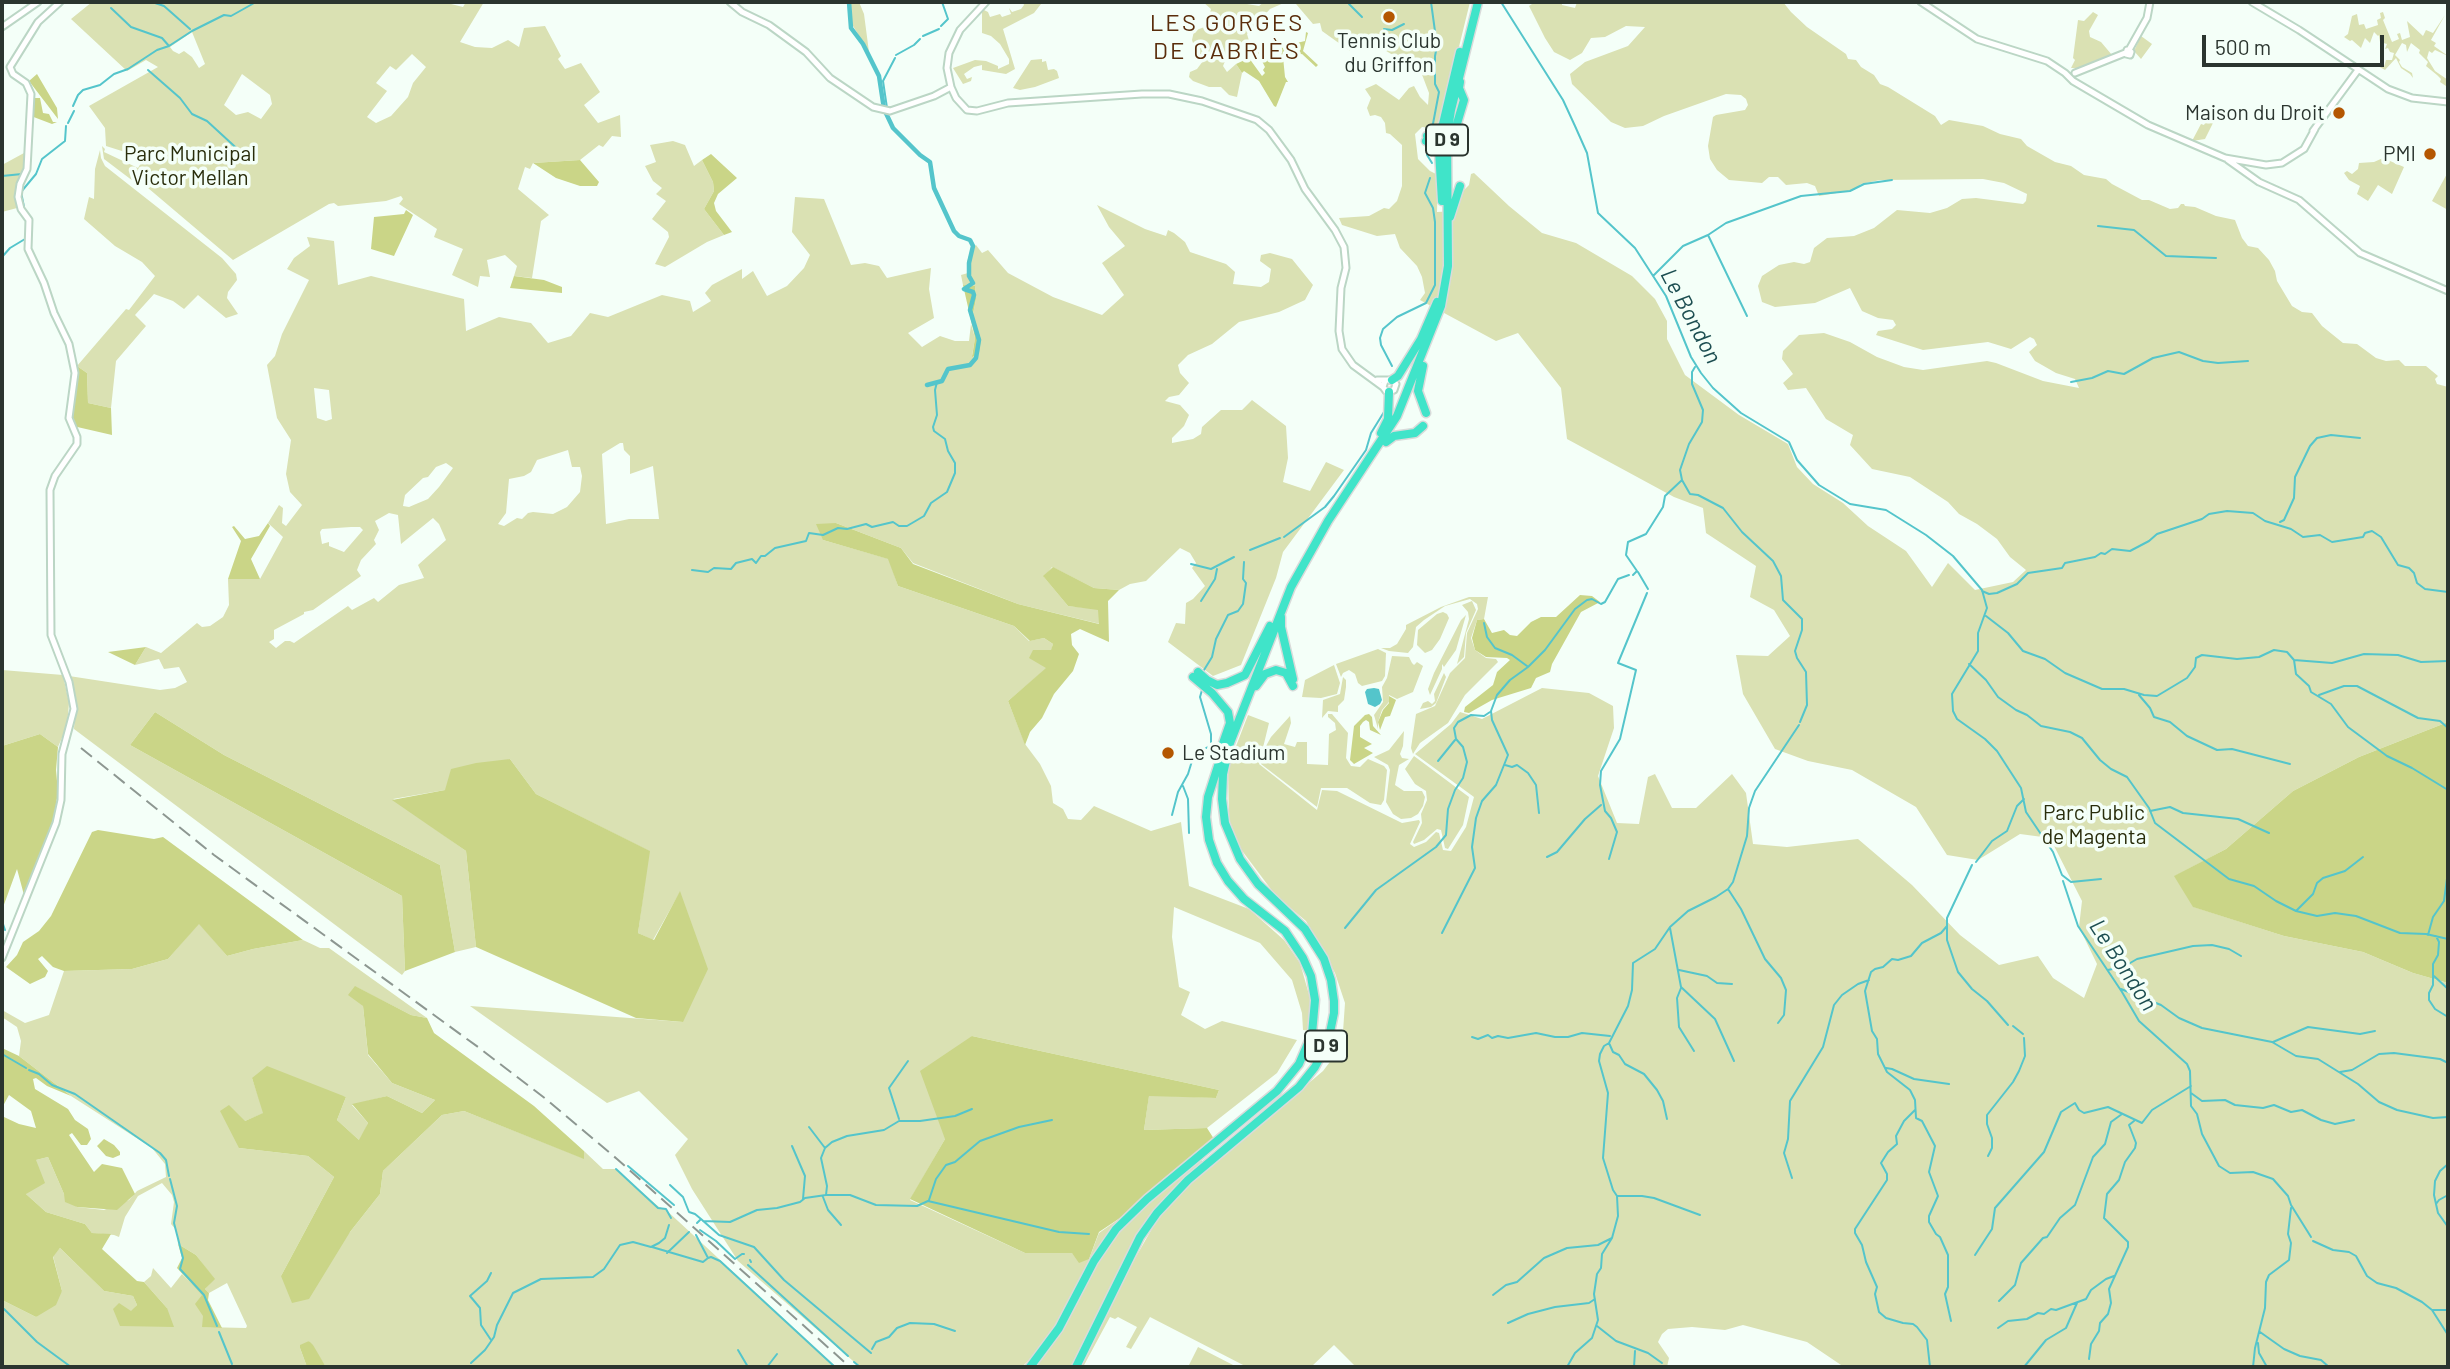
<!DOCTYPE html>
<html>
<head>
<meta charset="utf-8">
<style>
	body { margin:0 }
	#map { position:relative; width:2450px; height:1369px; overflow:hidden; background:#f4fff8; font-family:Barlow,sans-serif }
	canvas { display:block }
	.frame { position:absolute; inset:0; border:4px solid #2b352f; pointer-events:none }
	.scale { position:absolute; left:2202px; top:35px; width:182px; height:32px; box-sizing:border-box; border:4px solid #2b352f; border-top:0; padding-left:9px; font-size:21px; line-height:24px; white-space:nowrap; color:#2b352f; -webkit-text-stroke:5px #f4fff8; paint-order:stroke }
</style>
</head>
<body>
<div id="map">
<canvas width="2450" height="1369"></canvas>
<div class="frame"></div>
<div class="scale">500 m</div>
</div>
<script>
const context = document.querySelector('canvas').getContext('2d');
context.lineJoin = 'round';
function fillPath(path, color) { context.fillStyle = color; context.fill(path, 'evenodd'); }
const poly = rows => new Path2D(rows.map(r => 'M' + r).join(''));
function stroke(path, color, width, dash) { context.strokeStyle = color; context.lineWidth = width; context.lineCap = dash ? 'butt' : 'round'; context.setLineDash(dash || []); context.stroke(path); }
function drawText(font, color, halo, rows, align = 'center') {
  context.font = font + ' Barlow,sans-serif'; context.lineWidth = 7; context.setLineDash([]); context.textBaseline = 'middle'; context.strokeStyle = halo; context.fillStyle = color; for (const [text, x, y, turn = 0] of rows) {
    context.save(); context.translate(x, y); context.rotate((+turn || 0) * Math.PI / 180); context.textAlign = isNaN(turn) ? turn : align; if (halo) context.strokeText(text, 0, 0); context.fillText(text, 0, 0); context.restore();
  }
}
fillPath(poly([
	[92,2,443,2,463,7,466,2,484,2,460,42,475,47,492,48,508,40,519,47,524,28,545,26,561,56,558,59,565,69,581,63,600,92,584,105,598,123,620,115,621,137,612,136,603,147,599,145,580,160,533,163,530,169,525,167,518,189,549,215,541,221,532,278,514,276,517,266,505,255,487,260,490,277,480,276,478,287,452,275,463,249,434,237,437,229,399,204,403,199,401,196,386,201,338,206,334,203,329,204,233,260,135,177,133,181,104,159,102,146,105,149,104,152,138,168,144,158,106,146,105,128,89,106,158,67,146,60,127,71,71,19],
	[192,32,205,64,199,68,192,57,184,51,179,54,173,51,170,47],
	[412,54,426,67,413,83,408,97,391,116,376,123,367,117,387,91,376,83,390,66,396,70],
	[242,74,270,95,272,104,261,119,248,112,236,115,224,105],
	[849,2,859,2,864,14,869,52,850,21],
	[1023,2,1041,2,1041,4,1034,13,1003,29,1015,69,1006,74,982,70,982,65,974,67,964,74,967,79,972,77,971,81,963,84,953,68,975,60,986,61,998,66,998,69,1009,64,1009,59,1000,44,991,36,982,33,982,9,988,12,990,17,1000,14,1002,17,1011,14,1009,8,1012,12,1021,9,1024,5],
	[1203,2,1247,2,1247,4,1259,6,1264,2,1270,4,1276,4,1277,2,1470,2,1440,124,1433,128,1422,127,1415,134,1418,159,1430,171,1438,175,1437,212,1456,211,1459,195,1469,185,1471,174,1474,173,1509,206,1542,233,1576,243,1632,276,1655,299,1667,321,1667,339,1685,375,1739,415,1788,444,1797,467,1813,484,1843,503,1868,526,1906,551,1932,587,1948,563,1975,590,2013,582,2026,570,2010,557,1997,539,1977,524,1959,514,1948,502,1910,477,1872,469,1850,445,1853,435,1826,419,1806,388,1788,390,1783,383,1793,374,1782,359,1783,351,1799,335,1824,333,1850,342,1877,357,1904,367,1923,370,1987,361,1996,363,2043,381,2079,388,2075,379,2056,373,2035,361,2029,352,2037,345,2034,339,2030,337,2011,349,1988,342,1923,350,1876,335,1878,331,1892,329,1896,325,1893,320,1878,318,1862,311,1850,288,1815,303,1775,307,1762,302,1758,286,1762,276,1779,265,1794,262,1804,264,1810,262,1814,248,1827,238,1854,236,1874,228,1897,210,1930,213,1947,208,1962,199,1976,198,2023,204,2026,201,2027,194,2004,183,1983,179,1880,180,1861,184,1854,190,1819,196,1815,186,1807,183,1786,185,1778,177,1769,177,1762,183,1729,180,1717,170,1710,159,1708,146,1713,117,1716,115,1745,110,1748,105,1746,99,1741,95,1726,94,1664,116,1643,126,1625,128,1611,122,1572,84,1570,74,1585,62,1628,46,1645,27,1626,26,1605,37,1591,38,1582,53,1570,60,1554,52,1545,38,1529,6,1535,2,1562,2,1562,5,1575,8,1577,2,1783,2,1791,12,1807,27,1846,54,1848,59,1856,60,1861,67,1874,75,1880,84,1888,87,1935,116,1941,125,1949,120,1983,126,2000,134,2021,139,2027,146,2055,162,2071,166,2084,175,2106,179,2112,184,2142,200,2149,200,2170,209,2178,208,2181,204,2184,204,2185,206,2195,207,2216,216,2235,220,2242,238,2248,246,2258,248,2269,260,2275,271,2277,281,2292,306,2302,312,2312,313,2322,326,2343,343,2357,344,2376,358,2386,361,2399,360,2405,366,2426,366,2438,376,2435,379,2437,384,2448,387,2448,722,2359,757,2293,791,2226,849,2175,876,2194,907,2284,936,2363,952,2413,973,2448,983,2448,1367,1844,1367,1807,1342,1743,1325,1725,1330,1692,1327,1668,1329,1662,1334,1658,1342,1669,1358,1667,1367,1356,1367,1334,1345,1311,1367,1247,1367,1150,1317,1131,1349,1126,1347,1137,1327,1118,1317,1115,1319,1110,1317,1083,1367,1078,1367,1114,1295,1161,1213,1195,1179,1323,1071,1342,1046,1345,1003,1335,973,1306,921,1276,896,1237,844,1229,822,1228,767,1248,715,1269,723,1259,764,1317,810,1322,790,1337,791,1402,823,1419,820,1420,822,1410,844,1414,847,1426,842,1436,832,1439,833,1443,850,1451,851,1466,827,1474,797,1415,754,1451,724,1460,712,1482,719,1542,688,1589,693,1613,706,1614,728,1598,776,1617,823,1639,824,1648,777,1655,774,1672,808,1696,808,1732,774,1746,793,1753,844,1787,847,1858,839,1912,885,1960,935,1999,965,2038,956,2053,978,2084,998,2097,964,2079,927,2082,901,2050,838,2020,834,1978,860,1947,855,1916,807,1852,770,1808,761,1775,749,1743,694,1736,655,1768,656,1790,636,1774,610,1750,597,1756,566,1706,533,1703,508,1674,497,1567,439,1561,388,1518,333,1496,341,1420,300,1425,293,1422,277,1417,266,1400,248,1395,234,1377,236,1342,225,1339,218,1369,216,1384,208,1389,209,1397,201,1402,186,1402,145,1390,134,1386,133,1385,123,1381,117,1375,115,1370,116,1367,108,1371,98,1365,89,1376,84,1399,100,1409,88,1414,86,1420,97,1428,105,1429,93,1421,72,1373,43,1369,47,1350,51,1322,31,1320,23,1313,24,1296,4,1286,2,1270,9,1247,34,1250,44,1248,47,1243,41,1228,54,1223,66,1227,72,1236,64,1242,73,1237,97,1229,95,1221,87,1209,87,1193,81,1189,77,1190,72,1197,69,1203,61,1197,55,1192,40,1194,31,1207,26,1211,9],
	[2093,12,2098,15,2089,31,2090,37,2101,42,2112,55,2079,68,2071,68,2075,60,2073,58,2078,20,2084,21],
	[2383,12,2385,18,2383,20,2392,42,2399,39,2397,34,2400,33,2402,40,2410,37,2407,21,2423,36,2426,30,2433,33,2445,15,2431,40,2436,43,2434,46,2448,56,2435,50,2432,53,2429,51,2427,58,2435,71,2448,80,2446,86,2440,82,2441,79,2437,75,2426,66,2428,62,2419,53,2420,50,2411,43,2407,52,2406,45,2402,43,2395,55,2400,60,2399,62,2402,67,2412,73,2413,78,2410,74,2401,68,2396,58,2385,70,2378,66,2384,67,2386,60,2392,60,2394,53,2390,52,2388,48,2385,49,2387,44,2380,42,2379,35,2378,36,2374,32,2370,43,2365,38,2361,48,2352,40,2350,41,2344,37,2348,34,2352,16,2357,14,2359,25,2364,24,2366,29,2378,25,2377,20,2381,18,2380,13],
	[2141,36,2152,44,2141,59,2134,51],
	[1042,59,1042,62,1046,61,1048,70,1054,69,1057,71,1059,78,1035,87,1020,90,1013,88,1031,60],
	[2207,119,2213,123,2205,139,2192,141,2201,124,2204,125],
	[673,141,685,145,694,166,702,160,713,182,714,191,704,209,724,235,707,242,665,267,655,264,669,237,668,232,652,219,666,201,656,194,662,188,653,181,645,166,656,162,650,145],
	[100,150,101,158,105,166,222,258,236,274,237,280,228,292,227,298,238,314,226,318,198,295,184,309,173,301,154,294,135,315,146,326,116,361,111,408,88,403,87,373,77,366,126,309,129,310,155,276,142,262,115,246,84,219,89,197,94,199,95,169],
	[24,153,24,169,15,192,17,208,2,212,2,165],
	[2383,158,2404,167,2392,194,2378,185,2368,201,2357,194,2360,186,2349,180,2344,173,2347,171,2352,174,2358,169,2359,163,2374,162],
	[2448,172,2448,210,2432,201],
	[795,197,824,199,851,265,865,263,879,266,887,278,931,268,929,289,934,318,908,333,922,347,940,336,955,341,969,341,971,324,975,338,972,356,981,339,973,314,976,299,975,286,963,285,961,275,968,273,967,262,971,249,976,245,982,253,988,250,1008,273,1053,297,1102,315,1124,295,1102,263,1125,246,1109,227,1097,205,1145,229,1166,236,1168,230,1174,233,1185,242,1190,252,1226,264,1235,272,1233,284,1261,287,1269,282,1271,269,1260,261,1261,255,1270,253,1292,259,1313,285,1305,300,1279,312,1239,322,1212,344,1188,355,1178,365,1180,373,1189,383,1179,395,1169,397,1165,401,1180,405,1189,415,1184,426,1172,438,1172,443,1193,439,1201,434,1202,427,1221,410,1242,410,1252,400,1286,426,1288,458,1283,482,1310,491,1326,462,1344,470,1283,552,1276,578,1241,665,1213,676,1168,642,1176,623,1185,624,1186,603,1193,599,1205,586,1192,568,1196,563,1190,553,1180,548,1146,581,1130,584,1119,590,1094,588,1052,567,1044,577,1068,606,1099,609,1100,624,1018,604,913,563,901,548,836,523,823,540,889,559,898,586,1014,626,1029,641,1044,638,1053,644,1047,668,1008,701,1025,744,1040,764,1051,786,1053,803,1063,809,1068,819,1081,820,1094,806,1151,831,1181,822,1189,886,1249,909,1284,940,1300,963,1310,998,1310,1031,1303,1030,1302,1013,1292,980,1260,943,1174,907,1172,937,1179,987,1190,992,1181,1015,1205,1029,1222,1021,1297,1040,1277,1073,1207,1128,1144,1130,1149,1095,1216,1098,1219,1090,972,1036,945,1139,910,1200,1025,1253,1072,1253,1089,1259,1099,1233,1129,1212,1058,1323,1040,1349,1022,1367,860,1367,738,1261,692,1189,675,1155,688,1139,639,1091,607,1103,470,1006,683,1022,680,892,653,940,638,933,649,851,536,794,510,759,445,790,393,799,466,851,476,947,455,952,440,865,224,755,155,712,130,745,402,896,405,971,402,975,74,729,76,697,69,676,160,690,175,688,187,682,179,667,164,669,159,659,135,665,146,647,161,653,197,623,202,627,210,626,223,617,229,605,228,579,260,579,283,537,268,523,279,505,283,508,282,523,286,526,302,505,290,492,286,474,291,440,277,418,267,365,275,356,282,334,309,280,287,269,294,258,310,246,307,237,334,241,338,285,371,276,464,299,466,331,499,317,531,323,548,343,571,336,590,313,608,317,662,295,690,301,693,312,711,301,705,293,712,285,742,269,742,279,753,271,767,296,787,286,804,268,810,255,792,232],
	[314,388,329,390,332,419,326,421,317,418],
	[620,443,623,443,624,450,630,456,630,474,653,466,659,519,629,519,606,524,602,454],
	[568,450,572,467,580,467,582,476,580,492,567,507,553,514,533,512,528,513,522,519,517,518,504,526,498,524,506,513,509,479,524,476,531,472,537,460],
	[446,463,453,468,439,487,428,499,416,504,409,507,403,506,405,495,423,478,428,477,436,467],
	[389,513,398,515,401,544,433,518,439,524,446,540,418,565,424,578,399,585,378,602,374,598,352,610,348,606,294,643,290,641,285,641,276,648,269,642,274,639,274,630,304,614,304,612,313,610,361,576,357,570,361,560,376,544,374,540,379,530,375,521],
	[351,527,360,527,363,530,344,552,329,546,329,542,322,544,320,532,322,529],
	[1469,597,1488,597,1484,619,1477,620,1471,638,1475,650,1486,658,1496,659,1498,662,1465,695,1448,723,1420,743,1413,754,1411,748,1416,714,1435,706,1450,673,1465,658,1467,633,1478,609,1477,604,1470,599,1445,606,1424,620,1416,627,1413,647,1408,653,1389,651,1381,648,1390,648,1397,644,1406,629,1406,625,1441,607],
	[1472,601,1476,610,1466,633,1464,657,1457,664,1469,619,1468,612,1462,605],
	[1443,612,1447,614,1449,618,1440,639,1432,650,1425,653,1417,645,1418,630,1437,614],
	[1466,615,1456,650,1444,667,1442,664,1442,669,1430,695,1428,689,1434,673,1461,620],
	[1378,649,1386,653,1385,676,1382,681,1362,686,1358,683,1355,674,1349,670,1343,673,1341,677,1336,664],
	[1392,656,1409,657,1412,663,1414,665,1417,662,1423,666,1413,692,1397,699,1389,695,1389,702,1382,710,1378,722,1378,729,1374,715,1383,702,1382,687,1387,678],
	[1334,665,1340,683,1337,694,1321,698,1302,697,1305,680],
	[2,670,63,675,69,703,67,726,58,747,40,734,2,746],
	[1444,673,1446,677,1436,703,1431,707,1420,709,1423,703,1428,701,1432,704,1435,701,1434,694],
	[1343,677,1346,680,1346,687,1344,700,1338,706,1338,712,1328,711,1322,718,1323,700,1340,694],
	[1328,714,1332,714,1348,733,1346,758,1351,766,1360,767,1368,759,1384,766,1387,770,1384,800,1381,805,1370,803,1347,788,1321,788,1317,807,1261,764,1266,746,1271,737,1290,716,1291,723,1284,744,1295,747,1297,742,1307,742,1307,764,1328,765,1329,734,1336,730,1335,723,1328,717],
	[1404,731,1403,746,1400,754,1402,758,1409,759,1399,765,1395,785,1404,791,1422,791,1425,797,1423,806,1418,814,1411,818,1401,819,1393,814,1386,802,1390,770,1388,765,1374,757,1389,750],
	[1414,756,1469,797,1463,825,1448,849,1445,848,1441,830,1437,829,1424,840,1414,844,1413,842,1422,823,1421,814,1427,800,1426,791,1415,784,1405,769],
	[199,923,227,956,253,949,303,940,320,948,329,948,427,1018,411,1015,356,987,363,1006,368,1055,392,1083,435,1100,422,1113,387,1096,352,1105,368,1123,360,1141,337,1120,346,1097,252,1078,264,1113,245,1121,239,1148,308,1156,334,1177,281,1276,350,1232,380,1194,383,1171,442,1115,464,1111,583,1158,584,1151,603,1169,615,1169,659,1207,665,1209,836,1367,326,1367,309,1341,300,1348,307,1367,2,1367,2,1300,36,1317,62,1291,53,1256,60,1248,104,1291,133,1296,137,1305,120,1326,167,1308,144,1282,151,1276,153,1268,171,1288,182,1274,203,1295,203,1327,246,1328,247,1326,227,1283,209,1293,205,1289,214,1279,196,1255,178,1244,177,1231,171,1224,174,1202,172,1195,162,1183,138,1196,125,1217,119,1237,114,1235,92,1233,85,1224,46,1212,26,1194,36,1160,48,1157,64,1194,77,1207,104,1210,129,1200,137,1191,166,1177,165,1164,152,1148,71,1096,19,1056,21,1041,17,1027,2,1017,2,1010,25,1023,49,1015,64,971,132,969,168,959],
	[1200,1159,1203,1162,1202,1165,1156,1211,1071,1367,1033,1367,1098,1258,1127,1219],
	[1198,1347,1237,1367,1188,1367]
]), '#dae1b3');
fillPath(poly([
	[1306,32,1308,33,1303,51,1318,65,1316,67,1302,54,1283,57,1285,77,1288,82,1286,82,1276,107,1274,106,1259,81,1244,71,1242,73,1236,64,1249,58,1262,76,1265,73,1263,70,1265,67,1258,53,1266,44,1266,52,1271,54,1277,44,1280,47,1305,41],
	[37,74,57,108,58,119,29,81],
	[34,98,40,98,43,113,49,114,53,122,57,122,52,124,31,116],
	[711,154,737,178,718,194,714,203,716,211,732,232,724,235,704,209,714,191,713,182,702,160],
	[580,160,599,182,597,186,580,186,556,178,533,163],
	[406,210,413,215,394,256,371,249,374,217,404,214],
	[514,276,544,280,562,287,562,293,510,288],
	[963,285,975,286,976,299,973,314,981,339,979,353,972,357,975,338],
	[77,366,87,373,88,403,111,408,112,435,73,426,72,408,76,393],
	[268,523,270,526,251,559,260,579,228,579,241,541,232,527,234,526,245,539,259,536],
	[836,523,901,548,913,564,1018,604,1099,624,1098,610,1068,606,1043,576,1053,567,1094,588,1119,590,1108,601,1109,642,1080,629,1071,634,1072,645,1079,654,1073,671,1054,694,1042,718,1030,732,1025,745,1008,701,1046,668,1029,658,1033,650,1051,650,1053,644,1044,638,1030,641,1014,626,898,586,888,559,823,540,816,524],
	[1580,595,1592,596,1600,602,1581,612,1552,664,1550,672,1536,678,1531,688,1492,700,1469,713,1464,712,1465,707,1493,685,1497,672,1510,660,1507,658,1486,657,1475,650,1472,638,1477,620,1484,619,1492,633,1504,630,1510,635,1517,636,1531,622,1541,617,1556,617],
	[146,647,135,665,108,652],
	[1389,696,1396,700,1390,716,1385,717,1380,730,1378,722,1383,710,1389,703],
	[155,712,224,755,440,865,455,952,405,971,402,896,130,745],
	[1369,714,1372,717,1373,726,1381,735,1370,730,1369,722,1366,720,1363,722,1360,726,1360,737,1372,744,1364,748,1373,753,1354,764,1350,760,1354,726,1365,715],
	[2448,722,2448,983,2413,973,2363,952,2284,936,2193,907,2174,876,2226,849,2293,791,2359,757],
	[40,734,58,747,56,770,58,792,54,817,24,895,17,869,2,910,2,746],
	[510,759,536,794,650,851,638,933,654,940,680,891,708,969,683,1022,636,1018,476,947,466,851,392,800,445,790,451,769,476,763],
	[98,830,154,839,163,837,303,940,253,949,227,956,199,924,168,959,132,969,64,971,53,967,42,956,38,959,48,971,45,977,30,984,6,967,17,955,23,942,39,931,51,916,92,832],
	[355,986,411,1015,427,1018,434,1033,534,1106,584,1151,584,1159,464,1111,442,1115,383,1171,380,1194,350,1232,309,1299,292,1303,281,1276,334,1177,308,1156,239,1148,220,1111,229,1105,245,1121,263,1113,252,1078,267,1066,346,1097,337,1120,359,1140,368,1123,352,1104,387,1096,422,1113,435,1100,392,1083,368,1054,363,1006,348,995],
	[972,1036,1219,1090,1216,1098,1149,1096,1144,1130,1207,1128,1214,1139,1129,1212,1099,1232,1089,1259,1079,1263,1072,1253,1025,1253,910,1199,945,1139,920,1071],
	[2,1048,19,1056,71,1096,47,1086,36,1078,33,1079,35,1089,68,1109,75,1120,88,1129,91,1139,87,1145,81,1145,72,1133,69,1135,94,1172,102,1164,122,1168,135,1194,117,1210,77,1207,65,1202,64,1194,48,1157,36,1160,45,1183,26,1194,46,1212,85,1224,92,1233,111,1234,102,1249,137,1281,144,1282,167,1308,174,1327,120,1326,113,1309,119,1303,131,1311,137,1305,133,1296,104,1291,60,1248,53,1257,62,1291,56,1305,36,1317,2,1300],
	[9,1095,31,1111,36,1128,19,1124,4,1117,3,1106],
	[104,1139,114,1145,120,1152,120,1155,113,1158,106,1156,97,1146],
	[178,1244,196,1255,215,1279,205,1289,209,1293,208,1300,222,1328,202,1327,203,1316,195,1304,202,1295,177,1268,182,1258],
	[309,1341,313,1345,326,1367,307,1367,300,1348,300,1345]
]), '#cad587');
fillPath(poly([
	[1374,688,1379,689,1382,700,1380,704,1375,707,1368,704,1365,692,1367,689]
]), '#54c5cb');
stroke(poly([
	[152,2,164,6,190,29],
	[1431,2,1437,46,1435,56,1435,84,1439,92,1432,129],
	[1501,2,1563,100,1575,126,1587,153,1598,213,1635,248,1666,296,1691,357,1701,373,1713,388,1741,413,1789,442,1797,460,1819,485,1850,504,1886,510,1926,535,1953,556,1982,590,1987,608,1978,633,1978,651,1952,694,1953,711,1957,719,1985,739,1997,751,2021,788,2026,812,2053,852,2062,875,2071,882,2101,879],
	[1349,4,1362,17],
	[111,8,131,27,162,38,169,46],
	[941,26,948,19,942,2],
	[1384,29,1392,30,1404,24],
	[923,36,939,29],
	[896,55,914,45,920,39],
	[148,70,180,98,192,114,207,121,244,155,256,161],
	[73,106,78,95,83,90,100,85,114,74,128,69,157,50,169,46,192,31,224,15,231,16,256,2],
	[887,108,883,81,895,58],
	[68,123,74,111],
	[1429,145,1427,155,1432,163],
	[2,176,22,174],
	[24,207,21,192,36,174,42,159,65,141,66,126],
	[2098,226,2134,230,2166,256,2216,258],
	[1708,235,1747,316],
	[2,257,10,248,25,239],
	[1653,276,1683,246,1708,235,1726,223,1801,196,1850,191,1864,184,1892,180],
	[1392,366,1381,345,1380,338,1383,329,1397,317,1426,303,1435,285,1435,222,1433,208,1425,193,1430,178],
	[2071,382,2092,378,2108,371,2124,374,2153,358,2179,352,2203,361,2218,363,2248,361],
	[1682,480,1690,494,1698,495,1723,508,1742,532,1773,561,1781,576,1783,600,1802,619,1802,630,1795,651,1797,658,1806,672,1807,705,1800,722],
	[2280,522,2284,520,2294,498,2295,477,2310,446,2317,438,2331,435,2360,438],
	[1284,537,1325,507,1334,496,1366,450,1371,433,1384,412],
	[1250,550,1280,538],
	[1191,564,1211,569,1234,557],
	[692,570,708,572,714,568,731,569,736,563,752,559,756,563,761,556,765,556,775,548,806,541,809,533,823,535,838,528,847,529,866,524,872,527,893,522,899,526,907,526,924,516,931,503,947,492,955,473,955,463,948,451,945,439,934,431,933,427,937,415,935,390,937,382],
	[1638,572,1648,589],
	[1633,575,1637,571,1626,555,1628,542,1646,534,1663,507,1665,496,1682,480,1680,470,1689,444,1702,422,1703,410,1692,384,1692,372,1695,367],
	[1982,591,1989,594,1997,593,2017,584,2028,573,2062,568,2065,563,2095,557,2101,553,2105,554,2112,549,2130,551,2149,541,2157,534,2202,519,2209,514,2227,511,2253,513,2265,521,2291,529,2303,537,2320,535,2332,542,2363,537,2365,533,2372,531,2381,537,2398,565,2409,568,2414,573,2417,583,2425,589,2448,592],
	[1201,601,1215,579,1217,569],
	[1986,616,2008,633,2023,651,2045,659,2065,673,2102,689,2124,689,2144,695,2157,696,2187,678,2195,667,2196,658,2202,655,2237,659,2259,657,2274,650,2287,652,2294,660,2296,674,2309,686,2311,692,2331,704,2348,727,2387,756,2412,768,2448,790],
	[1484,623,1487,637,1495,648,1512,655,1527,666],
	[2294,660,2332,663,2364,654,2398,655,2421,662,2448,661],
	[1969,664,1986,680,1998,697,2016,710,2027,715,2041,726,2070,732,2082,738,2100,760,2111,769,2127,777,2149,808,2155,823,2229,879,2254,886,2276,901,2296,911,2317,916,2335,913,2356,916,2400,933,2426,934,2448,939],
	[1204,670,1212,657,1216,639,1228,615,1238,611,1243,604,1246,583,1243,579,1244,562],
	[2139,695,2150,708,2154,717,2170,722,2187,736,2217,750,2232,749,2290,764],
	[2319,695,2344,686,2357,686,2418,718,2440,721,2448,728],
	[1438,761,1455,740],
	[1505,765,1512,767,1517,765,1528,773,1536,785,1539,813],
	[1183,786,1188,799,1189,833],
	[2150,811,2170,807,2183,813,2238,819,2269,833],
	[1172,815,1178,792,1188,774,1192,761,1198,753,1211,745,1211,734,1200,697,1202,690],
	[1547,857,1557,852,1585,819,1601,805],
	[1609,859,1617,832,1611,818,1605,811,1600,785,1601,771,1620,739,1636,670,1618,663,1647,593],
	[1976,862,1992,841,2007,831,2017,806,2024,799],
	[1972,865,1947,918,1947,940,1958,972,1972,989,1987,1001,2008,1025],
	[2063,881,2078,926,2122,992,2139,1021,2187,1064,2190,1071,2191,1106,2197,1114,2202,1134,2219,1166,2230,1173,2253,1172,2273,1179,2288,1196,2291,1205,2311,1237],
	[1728,889,1741,909,1765,959,1781,978,1786,990,1784,1015,1778,1023],
	[2296,911,2313,894,2317,883,2323,878,2345,871,2363,857],
	[2,921,5,930],
	[1947,926,1941,933,1922,943,1911,956,1898,960,1892,959,1883,967,1875,969,1871,972,1865,991,1872,1031,1877,1039,1878,1054,1887,1072,1910,1090,1915,1100,1916,1118,1922,1121,1935,1146,1929,1172,1938,1196,1929,1216,1929,1222,1936,1234,1940,1237,1948,1255,1948,1287,1945,1294,1951,1321],
	[1345,928,1376,890,1436,847,1446,835,1448,809,1455,790,1463,778,1467,762,1463,747,1456,739,1454,728,1458,722,1471,715,1484,716,1490,712],
	[1670,928,1681,987,1715,1019,1734,1061],
	[1442,933,1475,868,1472,847,1476,818,1482,801,1496,785,1508,755,1492,720,1491,711,1497,695,1510,680,1528,667,1545,650,1575,609,1587,600,1592,599,1601,604,1605,602,1618,579,1629,575],
	[2428,935,2433,917,2444,901,2448,871],
	[2436,936,2439,942,2438,955,2433,964,2433,985,2429,993,2429,1000,2435,1009,2448,1017],
	[2,949,6,940],
	[1679,970,1707,976,1717,983,1732,984],
	[2108,970,2125,966,2137,959,2193,946,2212,945,2229,949,2241,956],
	[2434,976,2448,989],
	[1681,988,1677,998,1679,1027,1694,1051],
	[2121,989,2161,1005,2179,1018,2202,1028,2272,1042,2296,1056,2318,1059,2358,1084,2379,1102,2397,1110,2433,1118,2448,1117],
	[2013,1026,2023,1034],
	[1472,1037,1478,1039,1488,1035,1492,1038,1498,1036,1508,1038,1536,1033,1555,1037,1568,1037,1582,1033,1610,1036],
	[2273,1042,2308,1027,2360,1034,2375,1031],
	[1609,1043,1613,1052,1619,1055,1625,1064,1644,1074,1657,1090,1663,1101,1667,1119],
	[2,1054,26,1068],
	[1886,1068,1892,1069,1914,1079,1949,1084],
	[29,1070,39,1074,52,1085,75,1094,160,1153,166,1160,169,1176],
	[2340,1072,2352,1070,2379,1054,2394,1053,2440,1059,2448,1063],
	[2191,1093,2202,1101,2225,1100,2235,1105,2263,1108,2274,1105,2291,1112,2302,1110,2321,1120,2335,1124,2354,1120],
	[1915,1110,1904,1121,1896,1136,1897,1144,1888,1152,1881,1163,1887,1174,1887,1180,1855,1229,1855,1233,1862,1245,1866,1262,1877,1287,1875,1294,1879,1312,1886,1318,1903,1323,1913,1324,1917,1327,1927,1340,1930,1367],
	[899,1119,889,1088,908,1061],
	[809,1127,825,1148],
	[792,1146,805,1176,803,1199],
	[1988,1156,1992,1148,1992,1138,1987,1124,1987,1115,2013,1082,2019,1071,2025,1056,2024,1038],
	[2448,1164,2440,1171,2435,1181,2434,1195,2438,1213,2448,1227],
	[628,1166,674,1205],
	[616,1169,658,1208,666,1209,671,1218],
	[1792,1178,1784,1153,1788,1139,1790,1101,1823,1047,1834,1005,1842,995,1858,984,1869,980],
	[170,1179,177,1206,174,1223,183,1258,180,1269,204,1295,217,1326],
	[670,1185,683,1197,689,1212,695,1214,701,1219],
	[826,1195,850,1195,876,1205,917,1206,928,1201,1059,1232,1089,1234],
	[1618,1196,1642,1196,1654,1198,1700,1215],
	[823,1197,828,1210,841,1225],
	[929,1200,936,1179,946,1165,955,1162,980,1141,1019,1127,1052,1120],
	[2436,1204,2439,1200,2448,1195],
	[703,1221,730,1222,757,1210,777,1208,800,1202,805,1198,826,1195,827,1186,821,1158,825,1148,832,1142,847,1136,884,1130,899,1121,920,1121,955,1116,972,1109],
	[697,1223,701,1219,719,1235,754,1247,784,1280,871,1353],
	[700,1230,716,1241],
	[716,1241,735,1259,742,1254,744,1254],
	[2313,1241,2333,1250,2349,1252,2356,1256,2367,1276,2377,1283,2396,1288,2422,1302,2432,1310,2448,1335],
	[652,1247,703,1262,708,1258,696,1235],
	[667,1253,689,1232],
	[1975,1255,1992,1229,1995,1208,2044,1152,2061,1112,2075,1103,2079,1110,2084,1113,2108,1107,2142,1123,2152,1110,2191,1086],
	[708,1258,711,1257,720,1261,835,1367],
	[750,1260,751,1262],
	[748,1265,848,1356],
	[491,1273,487,1281,470,1296,480,1308,481,1325,491,1340],
	[1493,1295,1506,1285,1517,1282,1544,1258,1567,1248,1598,1245,1612,1238],
	[1999,1301,2015,1285,2021,1263,2043,1238,2047,1237,2060,1218,2075,1205,2093,1157,2105,1144,2111,1122,2122,1114],
	[4,1309,37,1342,71,1367],
	[2432,1310,2448,1310],
	[1508,1323,1528,1314,1555,1307,1589,1303,1595,1299],
	[1597,1326,1616,1341,1648,1353,1662,1363],
	[1998,1328,2008,1321,2027,1319,2038,1313,2044,1314,2051,1309,2056,1310,2086,1299,2091,1290,2106,1279,2114,1276],
	[219,1332,232,1364],
	[2260,1332,2284,1349,2300,1356,2321,1360,2329,1367],
	[2258,1343,2259,1353,2267,1367],
	[872,1349,876,1342,889,1337,897,1328,910,1323,934,1324,955,1331],
	[738,1350,748,1367],
	[2089,1359,2091,1344,2099,1331,2100,1323,2108,1314,2111,1303,2109,1289,2128,1247,2128,1242,2104,1218,2107,1194,2119,1180,2125,1162,2135,1148,2136,1143,2129,1125,2134,1121],
	[854,1362,860,1367],
	[471,1363,485,1350,494,1337,497,1325,513,1293,541,1279,593,1277,604,1269,620,1245,633,1242,651,1247,659,1243,665,1238,669,1225],
	[767,1367,777,1354],
	[1567,1367,1575,1353,1592,1338,1598,1320,1594,1294,1597,1274,1601,1268,1602,1254,1612,1238,1618,1216,1617,1196,1613,1190,1603,1158,1608,1093,1599,1061,1600,1054,1604,1046,1609,1043,1628,1006,1632,990,1633,963,1655,949,1670,927,1688,911,1716,897,1728,889,1733,882,1747,836,1749,808,1755,791,1799,725],
	[1634,1367,1635,1351],
	[2024,1367,2046,1340,2066,1328,2077,1303],
	[2253,1367,2255,1348,2265,1308,2266,1282,2269,1275,2289,1260,2291,1243,2288,1234,2291,1208]
]), '#54c5cb', 2);
stroke(poly([
	[849,2,851,28,863,44,879,76,884,109,893,128,920,155,930,162,934,188,954,231,959,236,970,240,973,246,969,263,969,276,973,283,964,289,973,292,974,295,970,310,979,340,976,358,970,365,948,369,942,381,927,385]
]), '#54c5cb', 4.5);
const secondary = poly([
	[730,2,742,12,769,25,806,52,830,78,873,107,890,111,934,96,951,87],
	[986,2,960,30,949,53,947,68,951,87,956,98,967,110,977,111,1008,103,1142,94,1169,94,1202,101,1257,120,1269,130,1291,160,1305,189,1335,230,1344,247,1346,268,1341,288,1339,331,1342,349,1353,365,1383,387],
	[1921,2,1977,39,2047,61,2065,73,2073,81,2148,125,2225,158,2266,165,2282,163,2304,149,2315,129],
	[2252,2,2299,30,2388,89,2412,98,2448,102],
	[2,27,38,2],
	[2127,50,2131,52,2130,55,2126,54,2127,50],
	[2129,50,2147,18,2150,2],
	[2075,73,2125,53],
	[2313,131,2358,70],
	[2228,160,2259,182,2299,200,2360,253,2448,291],
	[1377,380,1392,380,1396,384,1394,390,1389,392,1386,391,1383,387,1385,381],
	[2,958,56,823,61,800,62,754,74,709,69,682,51,635,50,490,55,476,77,444,77,437,69,418,75,373,69,344,54,313,44,283,28,249,29,220,21,209,18,197,20,184,27,169,31,94,26,83,13,74,10,67,38,22,60,2]
]);
const highway = poly([
	[1456,127,1464,100,1459,88,1460,82],
	[1427,136,1438,132,1443,124,1460,52],
	[1426,141,1434,144,1439,151,1442,201],
	[1450,217,1460,186],
	[1423,366,1418,391,1426,413],
	[1392,380,1398,376,1421,339,1437,302],
	[1381,433,1388,419,1389,392],
	[1386,442,1394,436,1415,433,1423,426],
	[1281,617,1281,627,1293,679],
	[1198,672,1207,680,1217,685,1227,683,1245,675,1270,626],
	[1193,677,1212,693,1228,712,1230,723,1222,746],
	[1256,686,1265,674,1276,670,1286,673,1293,686],
	[1030,1367,1059,1328,1094,1261,1116,1229,1147,1199,1277,1091,1299,1064,1312,1034,1315,1000,1311,976,1303,958,1285,931,1244,899,1228,881,1217,863,1209,840,1206,817,1208,797,1225,744],
	[1076,1367,1140,1237,1157,1213,1188,1180,1299,1087,1315,1067,1328,1042,1334,1013,1334,1001,1331,980,1324,959,1305,929,1258,884,1240,859,1225,823,1222,799,1223,774,1230,743,1291,587,1328,521,1397,416,1441,306,1448,266,1447,135,1451,110,1478,2]
]);
stroke(secondary, '#bbd6c5', 9);
stroke(highway, '#d9dbda', 11);
stroke(secondary, '#fff', 5);
stroke(highway, '#40e4c9', 8);
stroke(poly([
	[81,748,214,855,478,1047,546,1099,617,1159,850,1367]
]), '#8d9791', 2, [14, 7]);
for (const [x, y, r, color] of [
	[1389,17,7,"#b45701"],
	[2339,113,7,"#b45701"],
	[2430,154,7,"#b45701"],
	[1168,753,7,"#b45701"]
]) { const dot = new Path2D(); dot.arc(x, y, r, 0, 2 * Math.PI); context.fillStyle = color; context.fill(dot); stroke(dot, '#f4fff8', 2.5); }
for (const [x, y, w] of [
	[1447,140,42],
	[1326,1046,42]
]) { const box = new Path2D(); box.roundRect(x - w / 2, y - 15.5, w, 31, 5); context.fillStyle = '#f4fff8'; context.fill(box); stroke(box, '#2b352f', 2); }
drawText('bold 19px', '#2b352f', null, [
	["D 9",1447,140],
	["D 9",1326,1046]
]);
drawText('21px', '#2b352f', '#f4fff8', [
	["Tennis Club",1389,41,"center"],
	["du Griffon",1389,65,"center"],
	["Maison du Droit",2325,113],
	["PMI",2416,154],
	["Le Stadium",1182,753,"left"]
], 'right');
drawText('21px', '#292d0b', '#f4fff8', [
	["Parc Municipal",190,154],
	["Victor Mellan",190,178],
	["Parc Public",2094,813],
	["de Magenta",2094,837]
]);
drawText('italic 23px', '#1d4e51', '#f4fff8', [
	["Le Bondon",1691,316,62],
	["Le Bondon",2123,965,57]
]);
context.letterSpacing = '2px';
drawText('24px', '#5a2d0b', '#f4fff8', [
	["LES GORGES",1227,23],
	["DE CABRIÈS",1227,51]
]);
context.letterSpacing = '0px';
</script>
</body>
</html>
